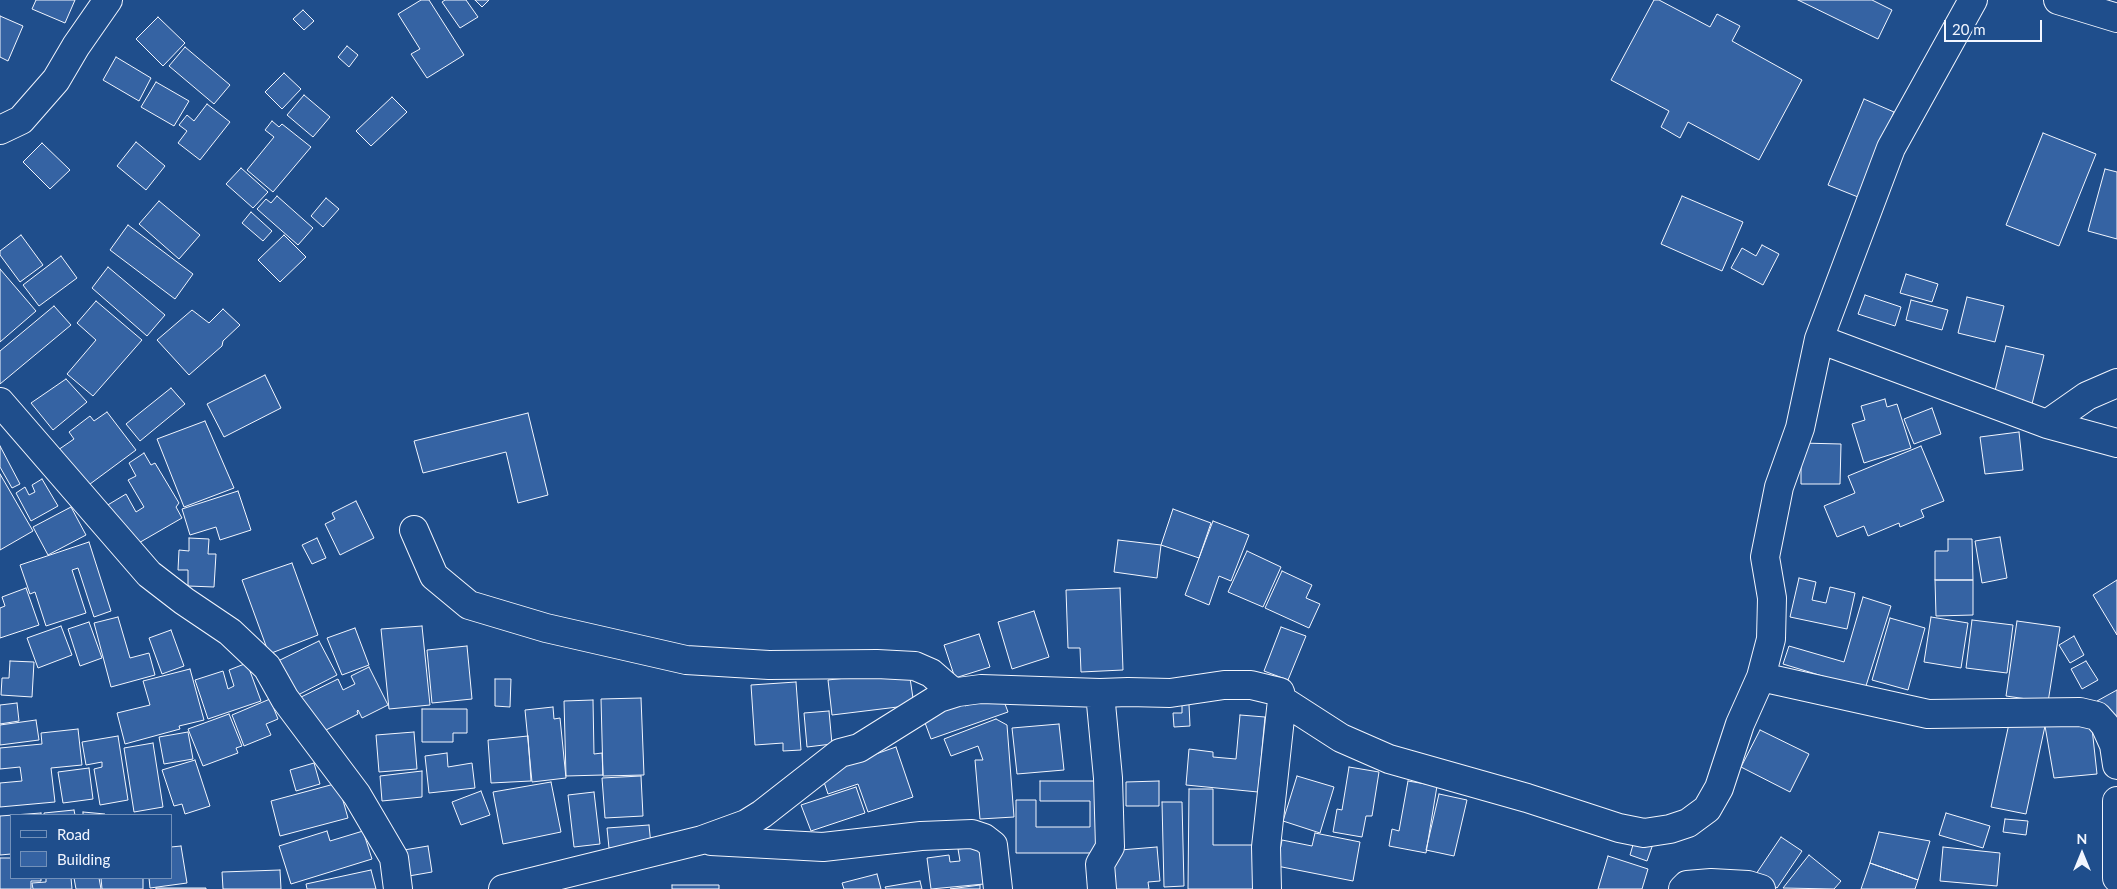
<!DOCTYPE html>
<html>
<head>
<meta charset="utf-8">
<style>
	body { margin:0 }
	#map { position:relative; width:2117px; height:889px; overflow:hidden; background:#1f4e8c; font-family:Lato,sans-serif }
	canvas { display:block }
	.legend { position:absolute; left:10px; top:814px; width:162px; height:65px; box-sizing:border-box; background:#1f4e8c; border:1px solid #7391ba; margin:0; padding:6px 9px; list-style:none; font-size:15px; color:#f2f6ff }
	.legend li { display:flex; align-items:center; gap:10px; height:25px }
	.legend b { width:25px; border:1px solid #7391ba }
	.north { position:absolute; left:2057px; top:829px; width:50px; height:50px; -webkit-text-stroke:4px #1f4e8c; paint-order:stroke; rotate:0deg; font-size:14px; font-weight:700; line-height:20px; text-align:center; color:#f2f6ff }
	.north::after { content:''; display:block; margin:auto; width:18px; height:22px; background:#f2f6ff; clip-path:polygon(50% 0,100% 100%,50% 72%,0 100%) }
	.scale { position:absolute; left:1944px; top:20px; width:98px; height:22px; box-sizing:border-box; border:2px solid #f2f6ff; border-top:0; padding-left:6px; font-size:15px; line-height:18px; white-space:nowrap; color:#f2f6ff; -webkit-text-stroke:4px #1f4e8c; paint-order:stroke }
</style>
</head>
<body>
<div id="map">
<canvas width="2117" height="889"></canvas>
<ul class="legend">
<li><b style="height:6px;background:#1f4e8c"></b>Road</li>
<li><b style="height:14px;background:#3563a3"></b>Building</li>
</ul>
<div class="north">N</div>
<div class="scale">20 m</div>
</div>
<script>
const context = document.querySelector('canvas').getContext('2d');
context.lineJoin = 'round';
function fillPath(path, color) { context.fillStyle = color; context.fill(path, 'evenodd'); }
const poly = rows => new Path2D(rows.map(r => 'M' + r).join(''));
function stroke(path, color, width, dash) { context.strokeStyle = color; context.lineWidth = width; context.lineCap = dash ? 'butt' : 'round'; context.setLineDash(dash || []); context.stroke(path); }
const building = poly([
	[36,0,75,0,65,23,32,9,36,0],
	[421,0,429,0,464,55,427,78,411,54,420,49,398,14,421,0],
	[445,0,466,0,478,17,460,28,442,2,445,0],
	[475,0,489,0,482,7,475,0],
	[1654,0,1659,0,1710,27,1717,14,1740,26,1732,41,1802,80,1759,160,1688,122,1680,138,1661,127,1669,111,1611,80,1654,0],
	[1798,0,1872,0,1892,10,1878,39,1798,0],
	[303,10,314,21,304,30,293,19,303,10],
	[0,16,23,26,8,61,0,57,0,16],
	[158,17,185,43,163,66,136,39,158,17],
	[347,46,358,55,349,67,338,57,347,46],
	[185,47,230,85,214,104,169,66,185,47],
	[116,57,151,78,139,101,103,80,116,57],
	[284,73,301,89,282,109,265,92,284,73],
	[156,82,189,101,174,126,141,107,156,82],
	[304,95,330,117,313,137,287,115,304,95],
	[392,97,407,112,371,146,356,131,392,97],
	[1864,99,1894,112,1858,197,1828,185,1864,99],
	[207,104,230,122,200,160,178,143,187,131,179,125,187,115,194,121,207,104],
	[272,121,279,127,282,124,311,147,273,192,247,170,274,137,265,130,272,121],
	[2043,133,2096,154,2059,246,2006,225,2043,133],
	[136,142,165,166,146,190,117,166,136,142],
	[42,143,70,170,50,189,23,162,42,143],
	[241,168,268,192,253,208,226,184,241,168],
	[2105,169,2117,172,2117,239,2088,231,2105,169],
	[277,196,313,228,298,245,257,209,266,199,271,203,277,196],
	[1682,196,1743,222,1722,271,1661,244,1682,196],
	[326,198,339,209,323,227,311,216,326,198],
	[159,201,200,235,179,259,139,224,159,201],
	[251,212,272,231,263,241,242,223,251,212],
	[128,225,193,274,175,299,110,250,128,225],
	[21,235,43,265,20,282,0,255,0,251,21,235],
	[284,235,306,257,280,282,258,260,284,235],
	[1762,245,1779,254,1763,285,1731,268,1742,248,1756,256,1762,245],
	[61,256,77,278,39,306,23,285,61,256],
	[108,267,165,315,147,336,92,288,108,267],
	[0,269,36,311,0,342,0,269],
	[1906,274,1938,284,1932,302,1900,293,1906,274],
	[1865,295,1901,307,1895,326,1858,314,1865,295],
	[1967,297,2004,306,1995,342,1958,333,1967,297],
	[1911,300,1948,310,1942,330,1906,320,1911,300],
	[96,301,142,340,93,396,67,374,96,340,77,323,96,301],
	[54,306,71,325,0,384,0,351,54,306],
	[223,309,240,325,223,341,222,346,189,375,157,340,192,310,209,323,223,309],
	[2006,346,2044,355,2032,404,1994,395,2006,346],
	[265,375,281,408,224,437,207,404,265,375],
	[66,379,87,402,53,430,31,403,66,379],
	[171,388,185,404,140,441,126,424,171,388],
	[1885,399,1887,407,1897,404,1911,448,1864,463,1852,424,1865,420,1861,406,1885,399],
	[1932,408,1941,434,1914,444,1904,419,1932,408],
	[107,412,136,450,86,487,58,450,74,439,69,432,90,416,94,421,107,412],
	[528,413,548,495,518,503,506,452,423,473,414,441,528,413],
	[205,421,234,488,184,507,157,439,205,421],
	[2019,432,2023,470,1985,474,1980,437,2019,432],
	[1801,443,1841,444,1840,484,1801,484,1801,443],
	[0,446,20,484,12,488,0,467,0,446],
	[1921,446,1944,501,1921,510,1924,517,1900,527,1899,523,1868,536,1864,526,1837,537,1824,506,1855,493,1848,476,1921,446],
	[144,453,151,465,155,463,179,503,176,507,182,518,130,548,106,506,126,494,136,512,144,507,128,480,136,476,129,463,144,453],
	[0,474,33,531,0,550,0,474],
	[42,479,58,506,31,521,16,493,25,487,29,495,35,492,32,485,42,479],
	[238,491,251,530,220,540,216,527,190,535,182,509,238,491],
	[356,501,374,538,340,555,325,524,335,519,332,513,356,501],
	[71,507,86,535,48,555,33,527,71,507],
	[1173,509,1211,523,1199,558,1161,545,1173,509],
	[1213,521,1249,535,1231,581,1219,576,1209,605,1185,595,1213,521],
	[2000,537,2007,578,1982,583,1975,541,2000,537],
	[189,538,209,539,208,554,216,554,214,587,188,586,188,570,178,570,179,550,189,551,189,538],
	[317,538,326,558,312,564,302,545,317,538],
	[1948,539,1972,539,1973,580,1935,580,1935,551,1948,551,1948,539],
	[1118,540,1161,545,1157,578,1114,572,1118,540],
	[89,542,111,611,94,617,78,568,72,570,86,613,46,626,35,592,30,594,20,565,89,542],
	[1247,551,1281,567,1263,607,1228,592,1247,551],
	[292,563,318,635,269,654,242,580,292,563],
	[1282,571,1312,585,1306,598,1320,604,1309,628,1265,608,1282,571],
	[1799,578,1816,582,1812,600,1826,603,1830,587,1855,593,1847,629,1790,617,1799,578],
	[1935,580,1973,580,1973,615,1936,616,1935,580],
	[2117,580,2117,635,2093,595,2117,580],
	[26,588,39,625,0,638,0,608,5,606,2,597,26,588],
	[1120,588,1123,670,1081,672,1080,648,1068,648,1066,590,1120,588],
	[1863,597,1891,606,1865,689,1783,664,1789,646,1844,662,1863,597],
	[1034,611,1049,657,1012,669,998,622,1034,611],
	[118,617,130,658,149,653,155,675,111,687,94,623,118,617],
	[1931,617,1968,623,1961,668,1924,662,1931,617],
	[1890,618,1925,628,1908,690,1872,680,1890,618],
	[1972,620,2013,625,2007,673,1966,668,1972,620],
	[2017,621,2060,627,2048,702,2006,696,2017,621],
	[89,622,102,658,80,666,68,629,89,622],
	[61,626,72,655,38,668,27,638,61,626],
	[422,626,430,705,389,709,381,629,422,626],
	[1281,627,1306,636,1288,680,1264,671,1281,627],
	[355,628,369,665,342,675,327,638,355,628],
	[171,630,184,666,162,674,149,638,171,630],
	[979,634,990,667,955,678,944,645,979,634],
	[2074,636,2084,655,2070,663,2059,645,2074,636],
	[319,641,337,675,296,696,278,661,319,641],
	[467,646,472,699,432,703,427,650,467,646],
	[10,661,34,662,32,697,1,695,2,678,9,678,10,661],
	[2086,661,2098,680,2082,689,2071,669,2086,661],
	[247,663,261,701,208,719,195,680,223,671,228,689,234,686,229,670,247,663],
	[369,667,388,705,362,718,358,710,357,711,358,714,316,735,297,699,338,679,343,690,355,684,351,676,369,667],
	[190,669,204,720,179,726,180,729,125,744,117,713,150,705,143,681,190,669],
	[909,671,914,705,832,715,828,680,909,671],
	[495,679,511,679,510,707,495,706,495,679],
	[796,682,801,750,783,751,783,743,755,745,751,685,796,682],
	[2117,690,2117,737,2097,701,2117,690],
	[1001,693,1008,712,931,739,921,712,962,698,965,706,1001,693],
	[641,698,644,775,603,776,601,699,641,698],
	[270,699,278,719,266,724,271,735,244,746,232,715,270,699],
	[593,700,594,754,602,753,603,775,566,776,564,701,593,700],
	[17,703,19,721,0,724,0,705,17,703],
	[1189,704,1190,726,1174,727,1173,713,1182,713,1182,705,1189,704],
	[553,707,554,719,560,718,566,778,532,782,525,710,553,707],
	[422,709,467,709,467,733,453,733,453,742,422,742,422,709],
	[829,711,832,744,807,747,804,713,829,711],
	[229,714,242,746,236,748,238,753,203,766,188,729,229,714],
	[1240,715,1265,717,1258,792,1186,785,1189,749,1213,752,1213,757,1236,759,1240,715],
	[996,719,1007,725,1014,817,980,819,975,760,983,760,978,746,951,756,944,739,996,719],
	[2010,719,2045,726,2026,814,1991,807,2010,719],
	[2091,719,2097,774,2054,778,2045,726,2091,719],
	[36,720,39,740,0,745,0,725,36,720],
	[1059,724,1064,770,1017,774,1012,728,1059,724],
	[78,729,82,765,51,768,55,802,0,807,0,783,22,781,20,767,0,769,0,748,42,744,41,733,78,729],
	[1760,730,1809,754,1790,792,1741,767,1760,730],
	[188,732,193,759,164,764,159,737,188,732],
	[414,732,417,769,379,772,376,735,414,732],
	[118,736,128,800,100,805,94,769,102,767,102,762,86,765,82,742,118,736],
	[528,736,531,781,491,783,488,740,528,736],
	[153,743,163,807,134,812,124,748,153,743],
	[896,747,913,797,868,812,858,784,828,794,821,773,896,747],
	[447,753,448,767,472,763,475,788,429,793,425,756,447,753],
	[195,760,210,806,185,814,182,804,174,806,162,770,195,760],
	[314,763,320,784,296,791,290,770,314,763],
	[1349,767,1379,772,1372,816,1366,816,1362,837,1333,832,1337,809,1342,810,1349,767],
	[89,768,93,799,63,803,58,772,89,768],
	[422,771,422,797,382,801,380,776,422,771],
	[641,776,643,816,605,818,602,778,641,776],
	[1297,776,1334,787,1320,833,1283,821,1297,776],
	[1040,781,1104,781,1104,853,1016,853,1016,800,1036,800,1036,827,1090,827,1090,801,1040,801,1040,781],
	[1159,781,1159,806,1126,806,1126,782,1159,781],
	[1408,781,1437,786,1426,853,1389,846,1392,829,1399,831,1408,781],
	[551,782,561,832,503,844,493,792,551,782],
	[338,783,348,818,280,836,271,801,338,783],
	[856,787,865,813,811,831,801,805,856,787],
	[1189,789,1213,789,1213,845,1253,845,1253,889,1188,889,1189,789],
	[481,791,490,815,461,825,452,802,481,791],
	[594,792,600,844,574,847,568,795,594,792],
	[1439,794,1467,800,1454,856,1426,850,1439,794],
	[1162,802,1182,802,1184,886,1164,887,1162,802],
	[74,810,75,815,44,815,44,813,74,810],
	[83,812,105,814,105,815,83,815,83,812],
	[41,813,41,815,11,815,11,854,0,855,0,816,41,813],
	[1946,813,1990,826,1983,848,1939,835,1946,813],
	[2005,819,2028,821,2026,835,2003,832,2005,819],
	[649,825,651,845,609,848,607,828,649,825],
	[327,831,330,841,363,831,372,859,291,884,279,846,327,831],
	[1879,832,1930,841,1918,880,1870,863,1879,832],
	[1315,833,1360,842,1353,881,1277,866,1282,840,1312,846,1315,833],
	[1781,837,1802,851,1777,888,1756,874,1781,837],
	[1635,838,1653,844,1647,861,1630,855,1635,838],
	[181,846,187,883,150,888,149,878,171,878,171,847,181,846],
	[428,846,432,872,403,877,398,851,428,846],
	[980,847,984,884,931,889,927,858,949,855,950,862,960,861,958,849,980,847],
	[1157,847,1160,881,1148,882,1149,889,1111,889,1108,851,1157,847],
	[1943,847,2000,853,1997,886,1940,881,1943,847],
	[1809,855,1841,881,1834,889,1783,888,1809,855],
	[1608,856,1648,869,1642,889,1598,889,1608,856],
	[0,858,11,858,11,878,41,878,41,881,31,881,31,889,0,889,0,858],
	[1870,863,1918,880,1915,889,1861,889,1870,863],
	[280,870,281,889,223,889,222,872,280,870],
	[371,870,376,889,307,889,306,884,371,870],
	[877,874,881,889,844,889,842,883,877,874],
	[46,878,71,878,72,889,33,889,32,883,46,882,46,878],
	[74,878,99,878,101,889,76,889,74,878],
	[101,878,143,878,143,889,102,889,101,878],
	[920,881,922,889,886,889,885,887,920,881],
	[672,885,719,885,719,889,672,889,672,885],
	[980,885,980,889,950,889,980,885],
	[156,888,206,888,206,889,156,889,156,888]
]);
fillPath(building, '#3563a3');
stroke(building, '#f2f6ff', 1);
const minor = poly([
	[2058,0,2117,18],
	[0,130,21,120,56,80,76,46,108,0],
	[1819,339,2047,424,2087,396,2117,383],
	[0,402,149,574,184,601,230,632,267,667,285,699,357,795,394,858,398,889],
	[2047,424,2117,443],
	[414,530,434,576,469,605,546,628,686,660,769,665,877,664,915,666,931,673,954,693],
	[1761,677,1928,714,2080,712,2097,716,2105,725,2114,745,2117,765],
	[1100,693,1108,778,1110,847,1100,864,1102,889],
	[2117,801,2117,878],
	[711,841,823,847,921,836,972,834,984,838,993,845,998,889],
	[503,889,702,840,746,824,762,814,840,753,859,748,939,698,958,692,981,689,1100,693,1128,692,1170,693,1224,685,1251,685,1280,692,1282,700,1341,738,1389,759,1527,798,1619,828,1644,833,1670,829,1688,823,1707,809,1719,788,1740,724,1761,677,1771,639,1772,598,1765,557,1779,487,1800,428,1819,339,1891,148,1973,0],
	[1267,889,1266,847,1282,700],
	[1683,889,1687,885,1711,883,1748,885,1761,889]
]);
stroke(minor, '#f2f6ff', 30);
stroke(minor, '#1f4e8c', 28);
</script>
</body>
</html>
